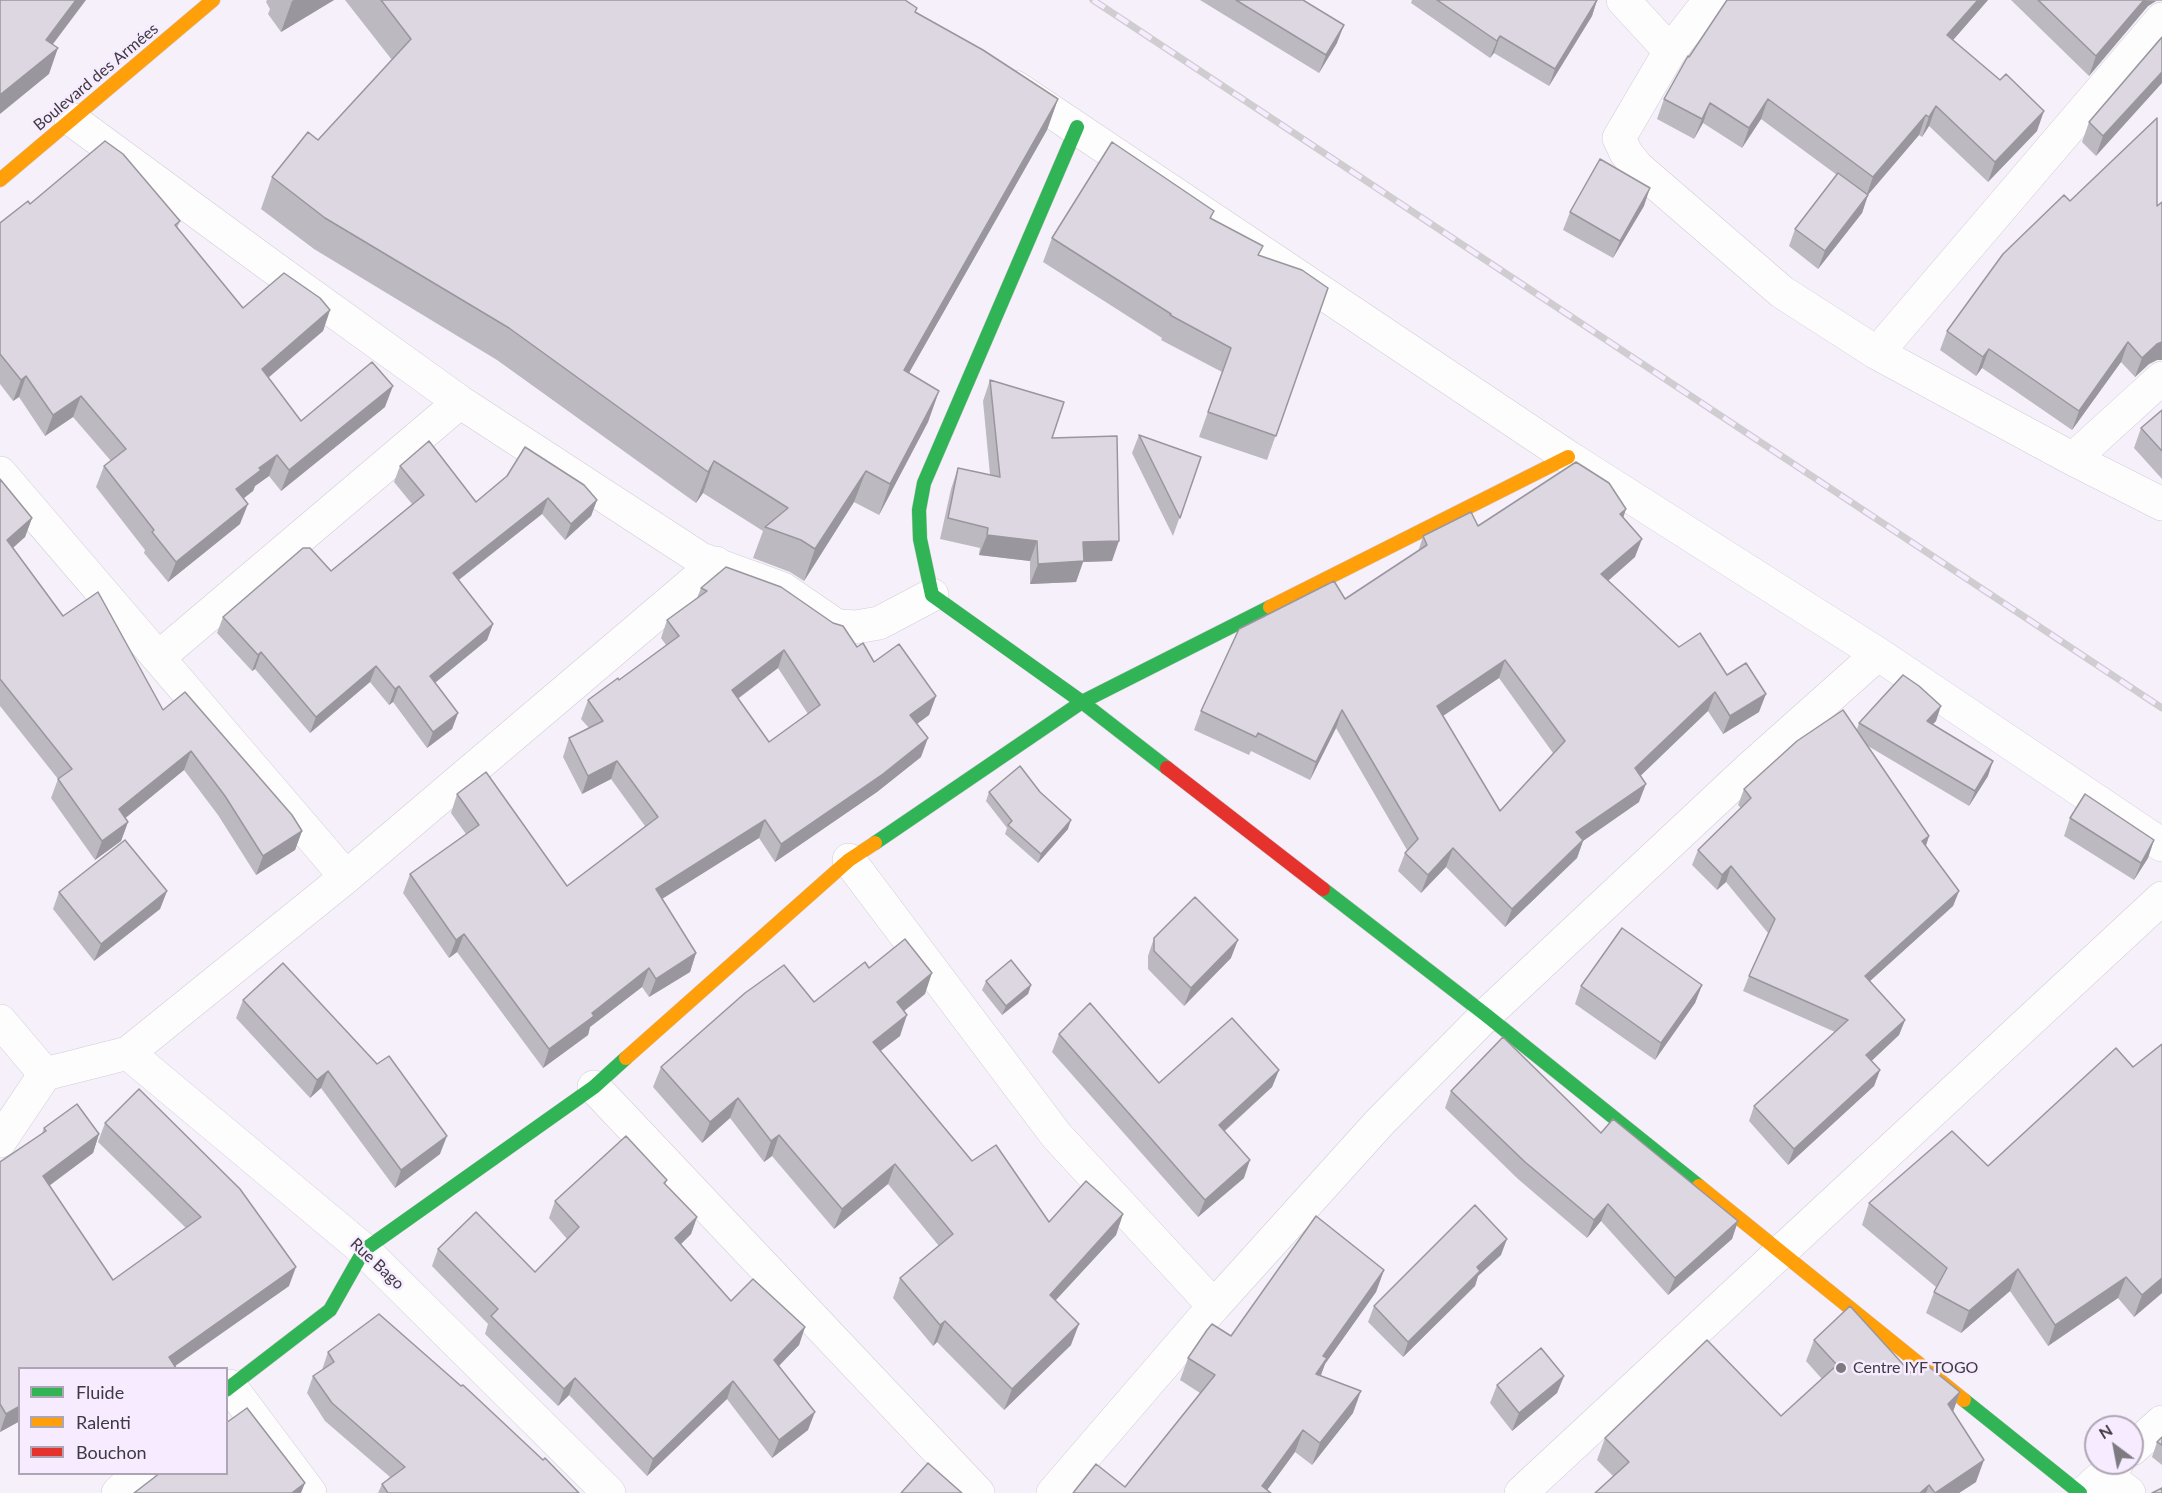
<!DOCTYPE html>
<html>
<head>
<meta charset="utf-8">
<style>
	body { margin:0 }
	#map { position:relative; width:2162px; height:1493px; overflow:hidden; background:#f6f0fb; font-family:Lato,sans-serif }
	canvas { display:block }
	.legend { position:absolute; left:18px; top:1367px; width:210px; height:108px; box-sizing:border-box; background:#f7ecff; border:2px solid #ada5b3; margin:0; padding:8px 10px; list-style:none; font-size:18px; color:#3e3a41 }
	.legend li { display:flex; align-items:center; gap:12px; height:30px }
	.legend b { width:30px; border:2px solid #ada5b3 }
	.north { position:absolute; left:2084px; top:1415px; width:60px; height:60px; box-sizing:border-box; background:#f7ecff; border:2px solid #ada5b3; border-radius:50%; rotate:328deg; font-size:16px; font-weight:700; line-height:24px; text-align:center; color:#3e3a41 }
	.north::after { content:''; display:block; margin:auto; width:21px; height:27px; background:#7e7a82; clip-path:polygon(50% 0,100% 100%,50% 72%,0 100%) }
</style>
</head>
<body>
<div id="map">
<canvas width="2162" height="1493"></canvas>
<ul class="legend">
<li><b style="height:8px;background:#30b455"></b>Fluide</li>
<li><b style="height:8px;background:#ff9f0a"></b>Ralenti</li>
<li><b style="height:8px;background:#e5322d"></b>Bouchon</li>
</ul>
<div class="north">N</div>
</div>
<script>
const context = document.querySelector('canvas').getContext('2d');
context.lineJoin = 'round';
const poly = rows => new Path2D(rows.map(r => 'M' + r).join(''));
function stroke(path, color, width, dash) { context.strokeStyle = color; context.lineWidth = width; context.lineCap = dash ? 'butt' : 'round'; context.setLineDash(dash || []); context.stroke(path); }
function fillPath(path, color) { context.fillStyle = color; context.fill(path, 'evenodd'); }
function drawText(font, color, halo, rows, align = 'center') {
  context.font = font + ' Lato,sans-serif'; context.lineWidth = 5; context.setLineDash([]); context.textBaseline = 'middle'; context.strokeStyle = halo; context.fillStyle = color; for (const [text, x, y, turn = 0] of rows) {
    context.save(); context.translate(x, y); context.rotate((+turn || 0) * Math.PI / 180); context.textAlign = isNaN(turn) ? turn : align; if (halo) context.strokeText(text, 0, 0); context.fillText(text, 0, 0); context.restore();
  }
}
const street = poly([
	[1623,0,1670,51],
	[1710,0,1670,51,1619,138,1626,153,1637,167,1782,292,1877,353,2073,459,2162,504],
	[1015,87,1568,457,1878,654,2162,845],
	[71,119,271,266,460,402,701,559,783,589,837,626,856,627,879,623,932,595],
	[1877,353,2162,19],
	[2073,459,2162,378],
	[0,473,346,877],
	[159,657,460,402],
	[849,860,1056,1135,1214,1306],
	[0,1021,45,1074],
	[128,1053,364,1250,609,1493],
	[594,1087,978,1493],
	[0,1141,45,1074,128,1053,346,877,716,563],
	[230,1386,310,1493],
	[2132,1449,2162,1422],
	[2105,1474,2129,1493],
	[118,1493,138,1474],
	[1053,1493,1214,1306,1380,1122,1486,1015,1750,768,1878,654],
	[1521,1493,2162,898],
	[2084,1493,2117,1463]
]);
const fast = poly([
	[1077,127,924,483,919,510,920,539,932,595,1082,702,1167,768],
	[875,843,1082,702,1270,607],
	[1323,889,1486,1015,1699,1186],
	[226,1390,330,1310,364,1250,594,1087,626,1058],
	[1964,1400,2080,1493]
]);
const slow = poly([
	[0,180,213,0],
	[1270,607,1568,457],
	[626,1058,849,860,875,843],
	[1699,1186,1964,1400]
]);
const jam = poly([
	[1167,768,1323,889]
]);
stroke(street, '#d1ccd5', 34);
stroke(fast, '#d1ccd5', 15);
stroke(slow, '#d1ccd5', 15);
stroke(jam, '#d1ccd5', 15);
stroke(street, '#fefdfe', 33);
stroke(fast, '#30b455', 14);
stroke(slow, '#ff9f0a', 14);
stroke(jam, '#e5322d', 14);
const rail = poly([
	[1093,0,2162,708]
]);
stroke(rail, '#cfcdd0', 7);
stroke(rail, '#f7ecff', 4.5, [14]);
fillPath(poly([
	[267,0,334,0,281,32,268,14,270,9,266,2],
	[345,0,905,0,916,12,1058,99,1047,130,909,373,939,391,928,422,879,515,854,502,804,581,790,572,753,558,763,531,703,493,696,503,497,360,314,249,261,209,272,177,318,140,392,60],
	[1200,0,1303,0,1337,43,1319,73],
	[1412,0,1597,0,1592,16,1549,86,1494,53,1490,58,1411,3],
	[1988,0,1953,40,2037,131,1988,182,1929,126,1922,137,1919,135,1868,195,1862,213,1818,269,1789,246,1795,229,1837,175,1761,119,1742,148,1703,123,1694,139,1657,119,1664,99,1689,57],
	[2011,0,2162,0,2162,1,2156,1,2148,6,2089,76],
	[2162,37,2096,156,2082,142,2089,122],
	[2070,201,2157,206,2157,360,2149,364,2135,377,2121,362,2072,430,1982,368,1976,376,1940,350,1947,331],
	[30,204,180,221,177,228,243,308,330,310,323,331,268,377,301,421,385,407,281,491,269,476,255,486,253,491,243,498,240,524,168,582,144,553,145,550,96,487,104,466,111,461,73,417,45,436,19,397,13,401,0,384,0,223],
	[1644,206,1613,258,1563,230,1570,212],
	[1214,211,1211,218,1259,255,1328,288,1267,460,1199,437,1222,372,1161,340,1162,338,1043,262,1052,238],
	[990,380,1052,438,1112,561,1083,562,1076,582,1030,584,1030,561,979,555,980,548,940,539,951,489,958,468,990,475,983,401],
	[2162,410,2162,479,2134,448,2141,428],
	[1139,435,1201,457,1173,536,1132,453],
	[400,466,476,502,507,476,597,500,591,516,565,540,542,514,459,580,493,624,487,640,435,682,458,713,452,729,427,748,393,702,389,705,370,682,310,733,255,669,252,671,217,633,223,617,331,571,412,504,394,482],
	[0,479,32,518,25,537,13,548,63,616,163,710,302,831,295,850,256,875,218,815,184,770,125,818,128,822,121,841,95,860,51,798,58,779,0,706],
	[1623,518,1635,557,1608,581,1679,647,1727,675,1759,712,1723,734,1708,711,1640,775,1639,802,1583,841,1577,858,1505,927,1446,867,1421,893,1398,871,1405,853,1407,850,1336,728,1310,780,1251,751,1249,755,1194,730,1201,711,1345,599,1418,552,1423,536,1478,526],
	[1499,678,1553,753,1500,811,1443,716],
	[701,588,857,647,874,662,936,696,929,715,917,724,921,757,877,792,775,862,759,838,662,899,696,953,690,972,649,997,642,987,590,1027,588,1035,543,1068,457,952,449,958,403,893,410,874,466,834,451,813,457,794,567,886,645,826,611,779,582,794,563,757,569,738,589,728,581,719,588,700,619,680,666,645,661,638,667,620,697,598],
	[778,668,808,714,769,742,738,699],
	[1936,721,1932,724,1988,776,1969,806,1868,746,1929,836,1926,846,1959,891,1953,906,1870,981,1905,1020,1899,1035,1871,1061,1880,1070,1874,1086,1788,1165,1749,1121,1754,1106,1835,1032,1743,991,1749,976,1768,933,1726,882,1717,890,1692,865,1698,850,1741,808,1738,805,1744,789,1857,729,1859,723],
	[989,792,1068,829,1038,863,1005,834,1007,828,986,801],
	[2070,818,2154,840,2148,858,2134,880,2064,836],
	[167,891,160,909,94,961,53,909,59,892],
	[1154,938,1231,958,1184,1006,1148,969,1148,956],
	[869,968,925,994,904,1011,900,1036,880,1051,972,1161,1049,1222,1123,1214,1116,1235,1055,1301,1071,1345,1004,1410,937,1342,933,1346,893,1298,900,1278,939,1246,888,1184,834,1229,772,1156,764,1162,730,1118,702,1143,653,1087,661,1067,814,1002],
	[986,981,1031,985,1028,994,1002,1015,982,990],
	[1702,985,1695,1003,1655,1060,1575,1004,1581,986],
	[243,1000,440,1154,395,1188,321,1088,310,1098,236,1018],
	[1059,1034,1159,1083,1279,1070,1272,1087,1225,1131,1244,1178,1198,1217,1052,1052],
	[1451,1091,1601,1133,1738,1221,1732,1239,1668,1295,1601,1221,1587,1238,1518,1179,1445,1108],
	[105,1123,289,1286,174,1367,20,1368,20,1421,0,1432,0,1162,42,1133,44,1128,99,1134,93,1153,49,1185,113,1280,186,1228,98,1142],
	[1988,1166,2162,1293,2134,1317,2118,1298,2048,1346,2010,1291,1961,1333,1926,1313,1936,1287,1862,1225,1869,1203],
	[667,1180,665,1185,697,1217,691,1234,681,1244,731,1301,805,1327,799,1345,779,1366,808,1430,772,1458,727,1399,647,1476,569,1395,558,1406,485,1334,488,1324,432,1266,438,1249,535,1272,567,1239,549,1218,555,1201],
	[1501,1255,1478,1276,1475,1286,1403,1357,1368,1322,1374,1306],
	[1384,1270,1376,1292,1325,1364,1321,1375,1353,1413,1312,1465,1295,1452,1267,1490,1125,1487,1200,1393,1180,1380,1188,1358,1231,1336],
	[1814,1340,1911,1373,1960,1392,1953,1412,1976,1482,1959,1493,1595,1493,1613,1476,1597,1460,1605,1438,1781,1416,1822,1379,1806,1361],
	[328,1352,579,1493,378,1493,382,1484,390,1477,325,1421,307,1393,313,1376,322,1370],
	[1564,1376,1557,1393,1512,1431,1490,1403,1497,1385],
	[2162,1437,2162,1465,2152,1457,2157,1442]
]), '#bdb9c1');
fillPath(poly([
	[76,0,86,0,38,64,58,48,49,74,0,114,0,95,46,40],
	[294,0,334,0,281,32,292,1],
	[1597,0,1592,16,1549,86,1555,69],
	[1978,0,1988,0,1940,55,1947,35],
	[2144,0,2162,1,2156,1,2148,6,2089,76,2096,56],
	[1344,25,1337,43,1319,73,1326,55],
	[1500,36,1494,53,1490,58,1497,41],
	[2162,72,2162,83,2096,156,2103,136],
	[1058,99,1047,130,893,401,904,370],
	[1768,99,1761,119,1742,148,1749,128],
	[1710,103,1703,123,1694,139,1702,119],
	[1936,106,1929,126,1922,137,1929,117],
	[2044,111,2037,131,1988,182,1995,162],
	[1926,115,1919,135,1866,197,1873,177],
	[1650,188,1644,206,1613,258,1620,241],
	[1868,195,1862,213,1818,269,1825,251],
	[330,310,323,331,254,390,262,369],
	[2128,342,2121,362,2072,430,2079,411],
	[2162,342,2162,360,2157,360,2149,364,2135,377,2142,358,2157,344],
	[1989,349,1982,368,1976,376,1983,357],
	[26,376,19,397,13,401,21,380],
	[393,386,385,407,281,491,289,470],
	[939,391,928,422,879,515,890,484],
	[81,396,73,417,45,436,53,415],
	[277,455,269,476,255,486,253,491,229,510,236,489,259,468],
	[714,461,703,493,696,503,708,472],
	[866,471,854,502,804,581,815,549],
	[548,498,542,514,447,589,453,573],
	[597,500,591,516,565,540,571,524],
	[248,504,240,524,168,582,176,562],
	[1626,509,1620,528,1620,514],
	[32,518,25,537,0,559,7,540],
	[987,535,1037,541,1030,561,979,555],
	[1642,539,1635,557,1594,593,1601,574],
	[1119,541,1112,561,1083,562,1076,582,1030,584,1038,564,1083,542],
	[493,624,487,640,424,692,430,676],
	[784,650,778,668,725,708,732,690],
	[261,652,255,669,252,671,258,655],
	[1505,660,1499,678,1431,724,1437,706],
	[376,666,370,682,310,733,316,717],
	[399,686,393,702,389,705,395,689],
	[1715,692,1708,711,1629,787,1635,768],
	[1766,694,1759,712,1723,734,1730,716],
	[936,696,929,715,903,734,910,715],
	[1941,706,1936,721,1922,736,1927,721],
	[1342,710,1336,728,1310,780,1316,762],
	[458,713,452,729,427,748,433,732],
	[928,738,921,757,877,792,775,862,781,844],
	[191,751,184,770,112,829,119,809],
	[617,761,611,779,582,794,588,776],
	[1993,761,1988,776,1969,806,1975,791],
	[1646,784,1639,802,1583,841,1577,858,1505,927,1512,909,1576,832],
	[765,820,759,838,649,907,656,889],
	[1071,820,1068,829,1038,863,1041,854],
	[128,822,121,841,95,860,102,841],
	[302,831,295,850,256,875,263,856],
	[1929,836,1924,851,1922,841],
	[2154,840,2148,858,2134,880,2141,863],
	[1453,848,1446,867,1421,893,1428,875],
	[1731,866,1726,882,1717,890,1722,875],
	[167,891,160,909,94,961,101,944],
	[1959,891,1953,906,1859,991,1865,976],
	[464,934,457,952,449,958,456,940],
	[1238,940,1231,958,1184,1006,1191,988],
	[696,953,690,972,649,997,656,979],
	[649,968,642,987,590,1027,588,1035,543,1068,549,1049,592,1013],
	[932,973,925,994,889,1023,897,1002],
	[1031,985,1028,994,1002,1015,1006,1006],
	[1702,985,1695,1003,1655,1060,1661,1043],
	[907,1015,900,1036,865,1063,873,1042],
	[1905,1020,1899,1035,1861,1071,1866,1055],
	[1279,1070,1272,1087,1212,1142,1219,1125],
	[1880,1070,1874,1086,1788,1165,1794,1149],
	[328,1071,321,1088,310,1098,317,1080],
	[738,1098,730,1118,702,1143,710,1122],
	[99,1134,93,1153,37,1195,43,1176],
	[779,1135,772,1156,764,1162,771,1141],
	[447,1136,440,1154,395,1188,401,1170],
	[1250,1160,1244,1178,1198,1217,1205,1200],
	[895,1164,888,1184,834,1229,842,1209],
	[1608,1204,1601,1221,1587,1238,1594,1220],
	[1123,1214,1116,1235,1042,1315,1050,1295],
	[697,1217,691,1234,669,1256,675,1238],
	[1738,1221,1732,1239,1668,1295,1675,1278],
	[1507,1239,1501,1255,1478,1276,1475,1286,1403,1357,1408,1342,1477,1267],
	[296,1267,289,1286,172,1368,169,1357],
	[2018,1269,2010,1291,1961,1333,1969,1311],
	[1384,1270,1376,1292,1325,1364,1319,1380,1308,1396,1323,1356],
	[2126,1277,2118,1298,2048,1346,2055,1325],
	[2162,1278,2162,1293,2134,1317,2142,1295],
	[945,1321,937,1342,933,1346,940,1325],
	[1079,1324,1071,1345,1004,1410,1012,1389],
	[805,1327,799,1345,768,1377,774,1360],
	[1564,1376,1557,1393,1512,1431,1519,1413],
	[575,1378,569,1395,558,1406,564,1389],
	[733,1381,727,1399,647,1476,653,1459],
	[1361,1391,1353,1413,1312,1465,1320,1443],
	[1960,1392,1952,1414,1948,1404],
	[20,1406,20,1421,0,1432,6,1414],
	[815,1412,808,1430,772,1458,779,1440],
	[1303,1430,1295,1452,1265,1493,1262,1486],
	[1984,1460,1976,1482,1959,1493,1935,1493],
	[305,1483,301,1493,293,1493,293,1492],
	[1929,1485,1926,1493,1920,1493]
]), '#9a969d');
const building = poly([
	[0,0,76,0,46,40,58,48,0,95,0,0],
	[381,0,905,0,917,8,915,12,983,50,1058,99,904,370,939,391,890,484,866,471,815,549,801,540,765,527,788,508,714,461,708,472,509,328,325,218,272,177,308,132,318,140,411,39,381,0],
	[1236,0,1303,0,1344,25,1326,55,1236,0],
	[1437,0,1597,0,1555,69,1500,36,1497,41,1437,0],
	[1727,0,1978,0,1947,35,2000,80,2006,74,2044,111,1995,162,1936,106,1929,117,1926,115,1873,177,1768,99,1749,128,1710,103,1702,119,1664,99,1688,56,1689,57,1727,0],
	[2038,0,2144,0,2096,56,2038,0],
	[2162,37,2162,72,2103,136,2089,122,2162,37],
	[2157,118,2157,206,2162,202,2162,342,2157,344,2142,358,2128,342,2079,411,1989,349,1983,357,1947,331,2003,254,2064,195,2070,201,2157,118],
	[105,141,123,154,180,221,175,225,243,308,284,273,320,298,330,310,262,369,301,421,372,362,393,386,289,470,277,455,259,468,261,470,236,489,248,504,176,562,152,532,154,530,104,466,126,449,81,396,53,415,26,376,21,380,0,354,0,223,28,201,30,204,105,141],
	[1112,142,1214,211,1210,218,1263,246,1258,255,1302,270,1328,288,1276,436,1208,412,1231,348,1170,315,1171,314,1052,238,1112,142],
	[1600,159,1650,188,1620,241,1570,212,1600,159],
	[1838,173,1868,195,1825,251,1795,229,1838,173],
	[990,380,1064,402,1052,438,1117,436,1119,541,1083,542,1084,561,1038,564,1037,541,987,535,988,528,948,518,958,468,1000,477,990,380],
	[2162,410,2162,451,2141,428,2162,410],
	[1139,435,1201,457,1180,518,1139,435],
	[429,441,476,502,507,476,525,447,584,485,597,500,571,524,548,498,453,573,493,624,430,676,458,713,433,732,399,686,395,689,376,666,316,717,261,652,258,655,223,617,303,548,310,548,331,571,424,495,400,466,429,441],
	[1576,462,1609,483,1626,509,1620,514,1642,539,1601,574,1679,647,1700,633,1727,675,1746,663,1766,694,1730,716,1715,692,1635,768,1646,784,1576,832,1583,840,1512,909,1453,848,1428,875,1405,853,1418,839,1342,710,1316,762,1258,733,1256,737,1201,711,1239,629,1334,581,1345,599,1427,545,1423,536,1471,512,1478,526,1576,462],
	[1505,660,1565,741,1500,811,1437,706,1505,660],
	[0,479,32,518,7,540,63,616,98,592,163,710,185,692,292,815,302,831,263,856,225,796,191,751,119,809,128,822,102,841,58,779,72,769,0,679,0,479],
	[726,567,781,587,833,623,843,626,857,647,863,643,874,662,899,644,936,696,910,715,928,738,883,774,781,844,765,820,656,889,696,953,656,979,649,968,592,1013,594,1016,549,1049,464,934,456,940,410,874,479,825,457,794,486,772,567,886,658,817,617,761,588,776,569,738,603,721,588,700,618,678,619,680,679,636,667,620,707,591,701,588,726,567],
	[784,650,820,705,769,742,732,690,784,650],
	[1903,675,1919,686,1941,706,1927,721,1993,761,1975,791,1859,723,1903,675],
	[1843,710,1929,836,1922,841,1959,891,1865,976,1905,1020,1866,1055,1880,1070,1794,1149,1754,1106,1848,1020,1749,976,1775,919,1731,866,1722,875,1698,850,1751,798,1744,789,1797,741,1843,710],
	[1020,766,1040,792,1071,820,1041,854,1008,825,1012,821,989,792,1020,766],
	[2085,794,2154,840,2141,863,2070,818,2085,794],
	[125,840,167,891,101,944,59,892,125,840],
	[1195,897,1238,940,1191,988,1154,951,1154,938,1195,897],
	[1622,928,1702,985,1661,1043,1581,986,1622,928],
	[905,939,932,973,897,1002,907,1015,873,1042,972,1161,996,1145,1049,1222,1086,1181,1123,1214,1050,1295,1079,1324,1012,1389,945,1321,940,1325,900,1278,953,1234,895,1164,842,1209,779,1135,771,1141,738,1098,710,1122,661,1067,745,993,784,965,814,1002,865,962,869,968,905,939],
	[1011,960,1031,985,1006,1006,986,981,1011,960],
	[283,963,377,1064,389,1056,447,1136,401,1170,328,1071,317,1080,243,1000,283,963],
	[1090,1003,1159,1083,1232,1018,1279,1070,1219,1125,1250,1160,1205,1200,1059,1034,1090,1003],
	[1503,1037,1601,1133,1613,1119,1738,1221,1675,1278,1608,1204,1594,1220,1525,1162,1451,1091,1503,1037],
	[2162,1044,2162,1278,2142,1295,2126,1277,2055,1325,2018,1269,1969,1311,1934,1292,1947,1268,1869,1203,1952,1131,1988,1166,2116,1048,2133,1067,2162,1044],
	[139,1089,240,1189,296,1267,169,1357,176,1368,20,1368,20,1406,6,1414,0,1404,0,1162,46,1131,44,1128,77,1104,99,1134,43,1176,113,1280,201,1217,105,1123,139,1089],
	[626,1136,667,1180,664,1183,697,1217,675,1238,731,1301,753,1279,805,1327,774,1360,815,1412,779,1440,733,1381,653,1459,575,1378,564,1389,491,1316,498,1309,438,1249,476,1212,535,1272,579,1227,555,1201,626,1136],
	[1475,1205,1507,1239,1477,1267,1480,1271,1408,1342,1374,1306,1475,1205],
	[1316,1216,1384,1270,1323,1356,1327,1358,1316,1374,1361,1391,1320,1443,1303,1430,1262,1486,1271,1493,1073,1493,1096,1464,1125,1487,1215,1375,1188,1358,1207,1330,1212,1324,1231,1336,1316,1216],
	[1850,1306,1911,1373,1923,1362,1960,1392,1948,1404,1984,1460,1935,1493,1929,1485,1920,1493,1595,1493,1629,1462,1605,1438,1707,1340,1781,1416,1837,1365,1814,1340,1850,1306],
	[379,1314,461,1386,463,1385,543,1460,545,1458,579,1493,388,1493,382,1484,405,1467,332,1403,313,1376,334,1362,328,1352,379,1314],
	[1541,1348,1564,1376,1519,1413,1497,1385,1541,1348],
	[247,1408,305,1483,293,1492,294,1493,134,1493,160,1473,226,1473,226,1423,247,1408],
	[2162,1437,2162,1445,2157,1442,2162,1437],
	[928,1463,962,1493,901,1493,928,1463],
	[2162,1488,2162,1493,2152,1493,2162,1488]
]);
fillPath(building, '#dcd7e0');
stroke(building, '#9a969d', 1.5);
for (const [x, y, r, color] of [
	[1841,1368,6,"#7e7a82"]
]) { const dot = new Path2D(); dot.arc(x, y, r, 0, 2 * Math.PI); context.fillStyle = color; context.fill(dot); stroke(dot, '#f7ecff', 2); }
drawText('16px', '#3e3a41', '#f7ecff', [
	["Boulevard des Armées",96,77,-40],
	["Rue Bago",377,1264,43]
]);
drawText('16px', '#3e3a41', '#f7ecff', [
	["Centre IYF TOGO",1853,1368]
], 'left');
</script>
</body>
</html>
